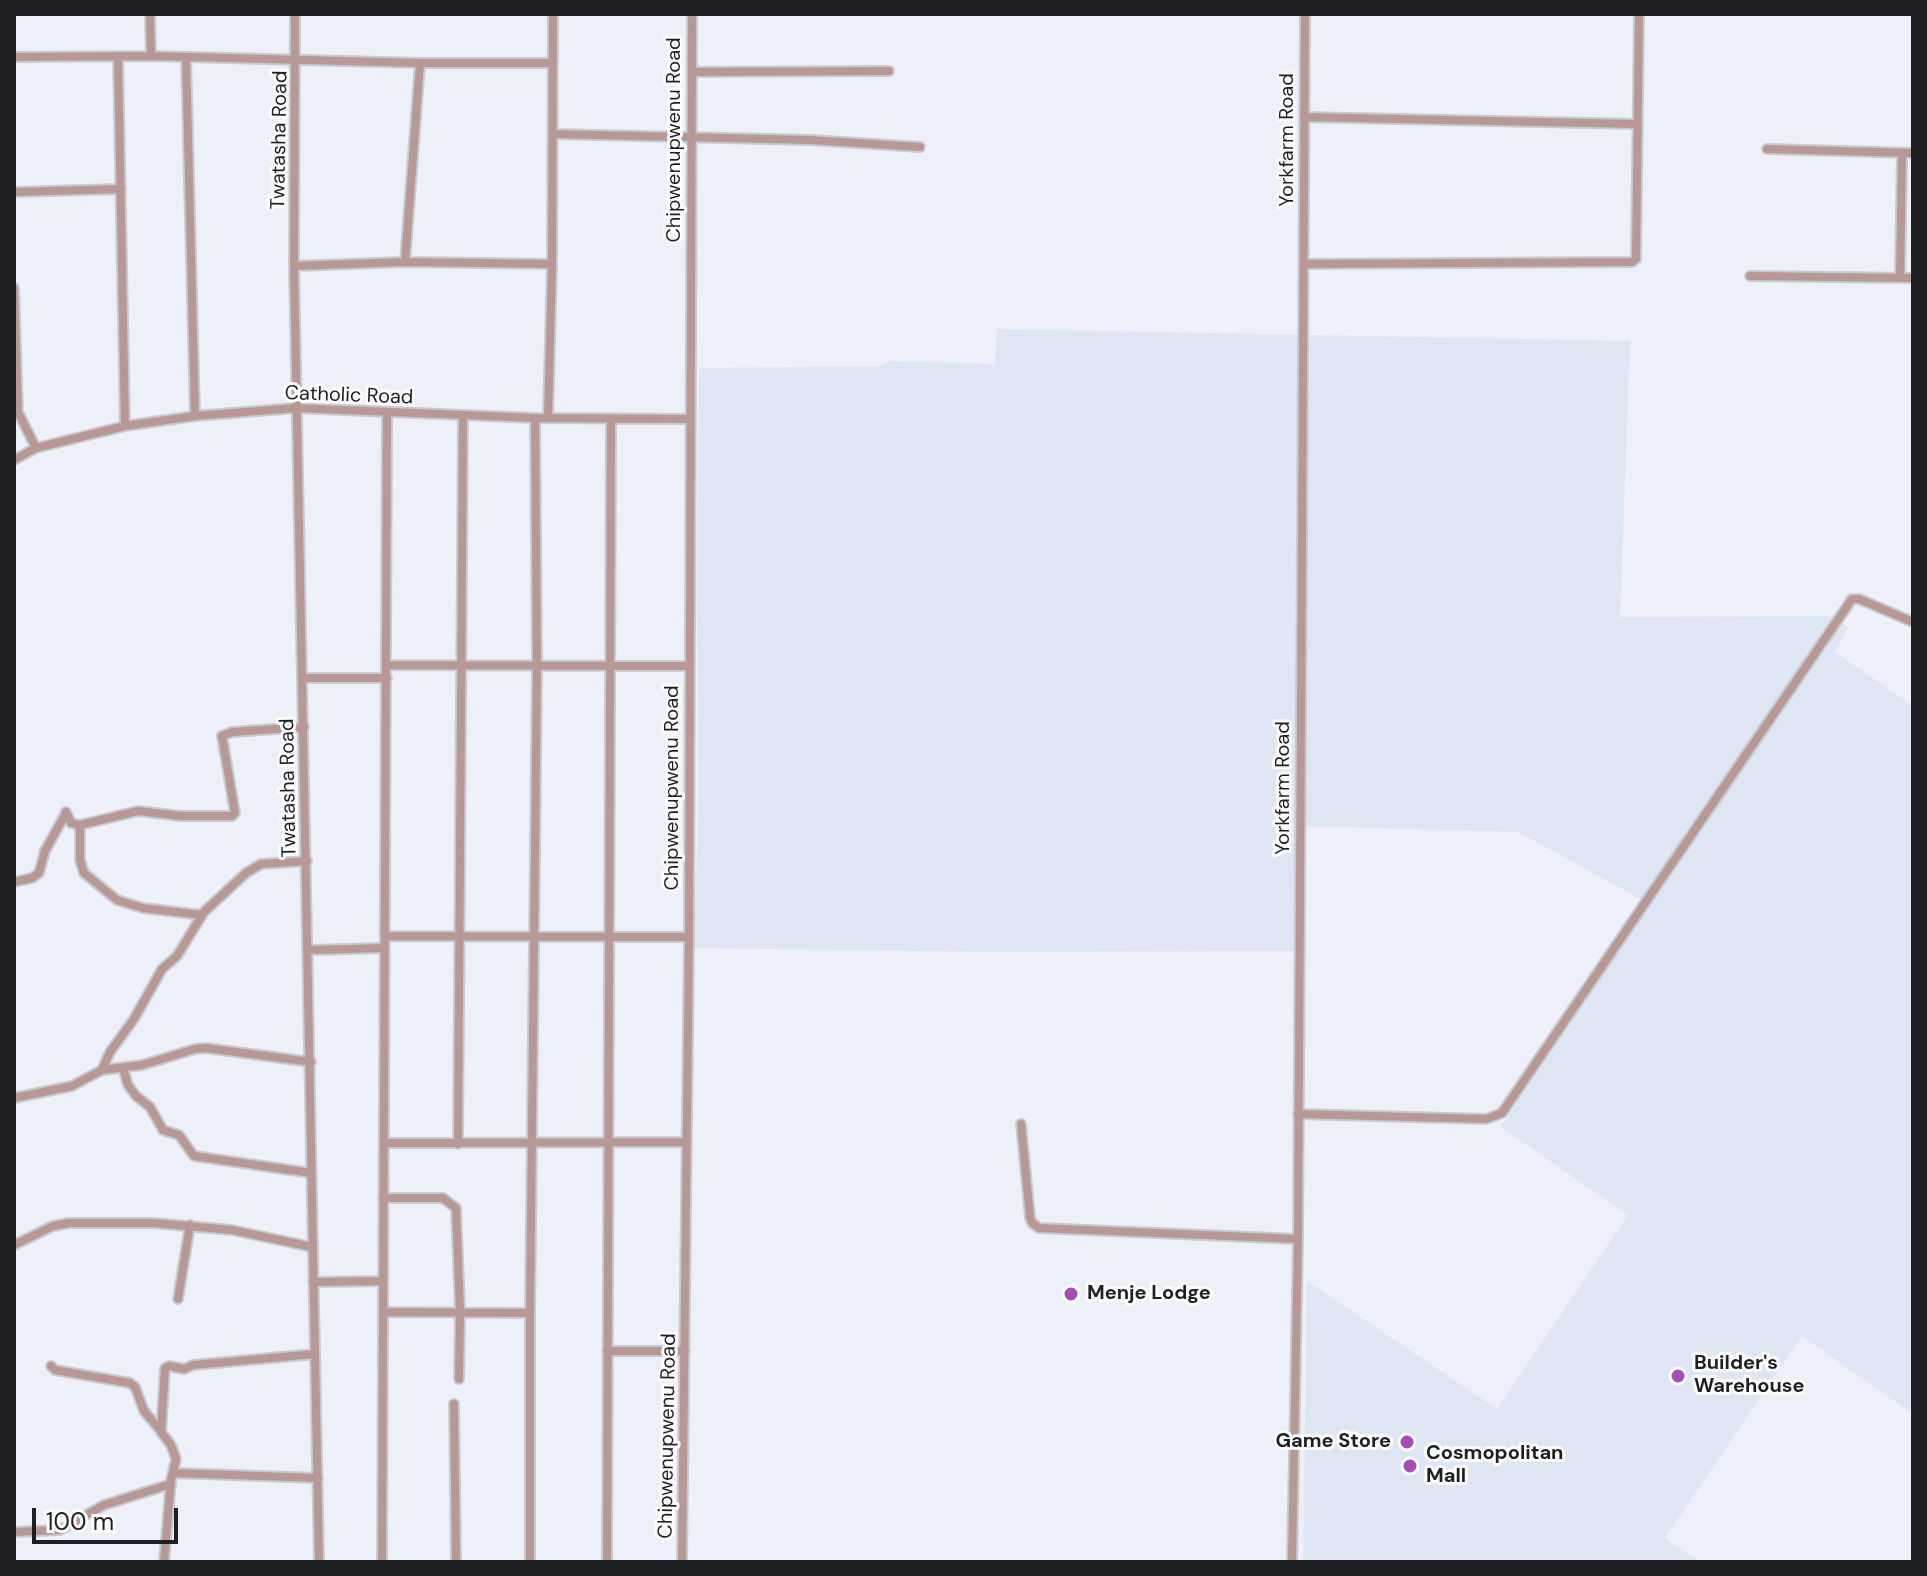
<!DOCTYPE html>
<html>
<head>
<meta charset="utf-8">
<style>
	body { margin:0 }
	#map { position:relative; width:1927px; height:1576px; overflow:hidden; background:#edf0f8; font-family:"DM Sans",sans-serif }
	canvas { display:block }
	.frame { position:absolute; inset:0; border:16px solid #1e1f22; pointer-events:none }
	.scale { position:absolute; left:32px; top:1508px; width:146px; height:36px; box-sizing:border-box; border:4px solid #1e1f22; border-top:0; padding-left:10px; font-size:24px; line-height:28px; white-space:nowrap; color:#1e1f22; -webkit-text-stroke:6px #fdfdff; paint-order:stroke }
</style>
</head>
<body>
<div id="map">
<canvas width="1927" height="1576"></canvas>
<div class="frame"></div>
<div class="scale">100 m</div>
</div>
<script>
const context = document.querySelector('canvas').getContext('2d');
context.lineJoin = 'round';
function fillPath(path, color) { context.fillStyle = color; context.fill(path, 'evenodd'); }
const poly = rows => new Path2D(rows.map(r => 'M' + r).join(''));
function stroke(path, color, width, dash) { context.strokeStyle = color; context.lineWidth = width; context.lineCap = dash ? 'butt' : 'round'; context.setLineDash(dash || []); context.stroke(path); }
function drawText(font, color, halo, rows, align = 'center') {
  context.font = font + ' "DM Sans",sans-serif'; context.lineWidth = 6; context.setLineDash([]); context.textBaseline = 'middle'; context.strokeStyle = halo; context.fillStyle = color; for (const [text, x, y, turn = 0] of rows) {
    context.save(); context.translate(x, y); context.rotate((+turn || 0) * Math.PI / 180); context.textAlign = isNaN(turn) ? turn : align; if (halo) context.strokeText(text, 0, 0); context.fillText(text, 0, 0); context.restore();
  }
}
fillPath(poly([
	[997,329,1630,341,1620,617,1831,616,1848,627,1835,652,1913,706,1913,1414,1802,1336,1665,1538,1700,1562,1303,1562,1307,1281,1497,1409,1628,1215,1501,1127,1650,904,1518,832,1300,826,1299,951,992,952,694,948,699,790,697,631,699,368,880,366,889,361,995,364]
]), '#dee5f3');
const minor = poly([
	[150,14,151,56],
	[295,14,294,266,319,1562],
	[14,57,151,56,420,63,552,63],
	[118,57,125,426],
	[186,57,195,416],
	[692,72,889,71],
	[1304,117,1636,124],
	[553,134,810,140,920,147],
	[1767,149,1913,153],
	[14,192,121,189],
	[405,262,420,63],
	[1304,264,1632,262,1636,259,1639,14],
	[294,266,405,262,552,264],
	[1750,276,1913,278],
	[1900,278,1902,153],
	[14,288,18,412,36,448],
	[548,418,552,264,553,14],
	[14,460,36,448,125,426,195,416,296,408,535,418,690,419],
	[387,665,689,666],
	[302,678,387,678],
	[66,812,71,823,80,825,138,811,181,816,232,816,235,813,222,736,232,732,304,727],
	[80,825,80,860,84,873,117,900,143,908,202,915],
	[14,882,32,878,39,873,45,851,66,813],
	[385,936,689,937],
	[309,950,385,948],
	[123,1068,128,1085,136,1096,150,1107,163,1130,179,1135,194,1156,311,1173],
	[102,1070,110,1052,134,1019,162,969,177,956,204,912,246,873,261,864,307,861],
	[14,1098,72,1086,102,1070,142,1065,195,1049,206,1048,311,1062],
	[1298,1114,1486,1119,1502,1113,1852,599,1859,599,1913,622],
	[1021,1124,1030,1217,1032,1223,1039,1228,1298,1239],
	[384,1143,687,1142],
	[458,1144,463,416],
	[383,1198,443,1198,456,1208,460,1311,459,1379],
	[14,1245,53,1226,69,1223,153,1223,232,1230,312,1247],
	[313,1282,383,1281],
	[178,1299,190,1225],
	[384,1312,530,1313],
	[607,1351,685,1351],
	[51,1366,55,1370,130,1383,135,1387,144,1411,161,1431],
	[454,1404,456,1562],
	[175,1473,318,1478],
	[14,1532,60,1530,104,1505,171,1484],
	[164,1562,171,1480,176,1459,171,1445,161,1432,165,1368,169,1366,184,1369,193,1365,315,1354],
	[382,1562,387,413],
	[530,1562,530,1313,537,667,535,418],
	[607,1562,611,420],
	[682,1562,689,937,692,14],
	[1292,1562,1298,1239,1305,14]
]);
stroke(minor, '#c8cad1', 12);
stroke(minor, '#b89895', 8);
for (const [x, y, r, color] of [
	[1071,1294,8,"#a44cb8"],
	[1678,1376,8,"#a44cb8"],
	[1407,1442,8,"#a44cb8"],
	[1410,1466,8,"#a44cb8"]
]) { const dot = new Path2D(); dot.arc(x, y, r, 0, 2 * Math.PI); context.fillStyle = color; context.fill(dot); stroke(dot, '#fdfdff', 3); }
drawText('20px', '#1e1f22', '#fdfdff', [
	["Twatasha Road",280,140,-89],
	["Chipwenupwenu Road",675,140,-90],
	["Yorkfarm Road",1288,140,-90],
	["Catholic Road",349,396,2],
	["Twatasha Road",289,788,-91],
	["Chipwenupwenu Road",673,788,-90],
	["Yorkfarm Road",1284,788,-90],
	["Chipwenupwenu Road",668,1436,-89]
]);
drawText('bold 20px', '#1e1f22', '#fdfdff', [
	["Menje Lodge",1087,1294],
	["Builder's",1694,1364],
	["Warehouse",1694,1387],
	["Game Store",1391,1442,"right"],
	["Cosmopolitan",1426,1454],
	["Mall",1426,1477]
], 'left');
</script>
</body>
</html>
